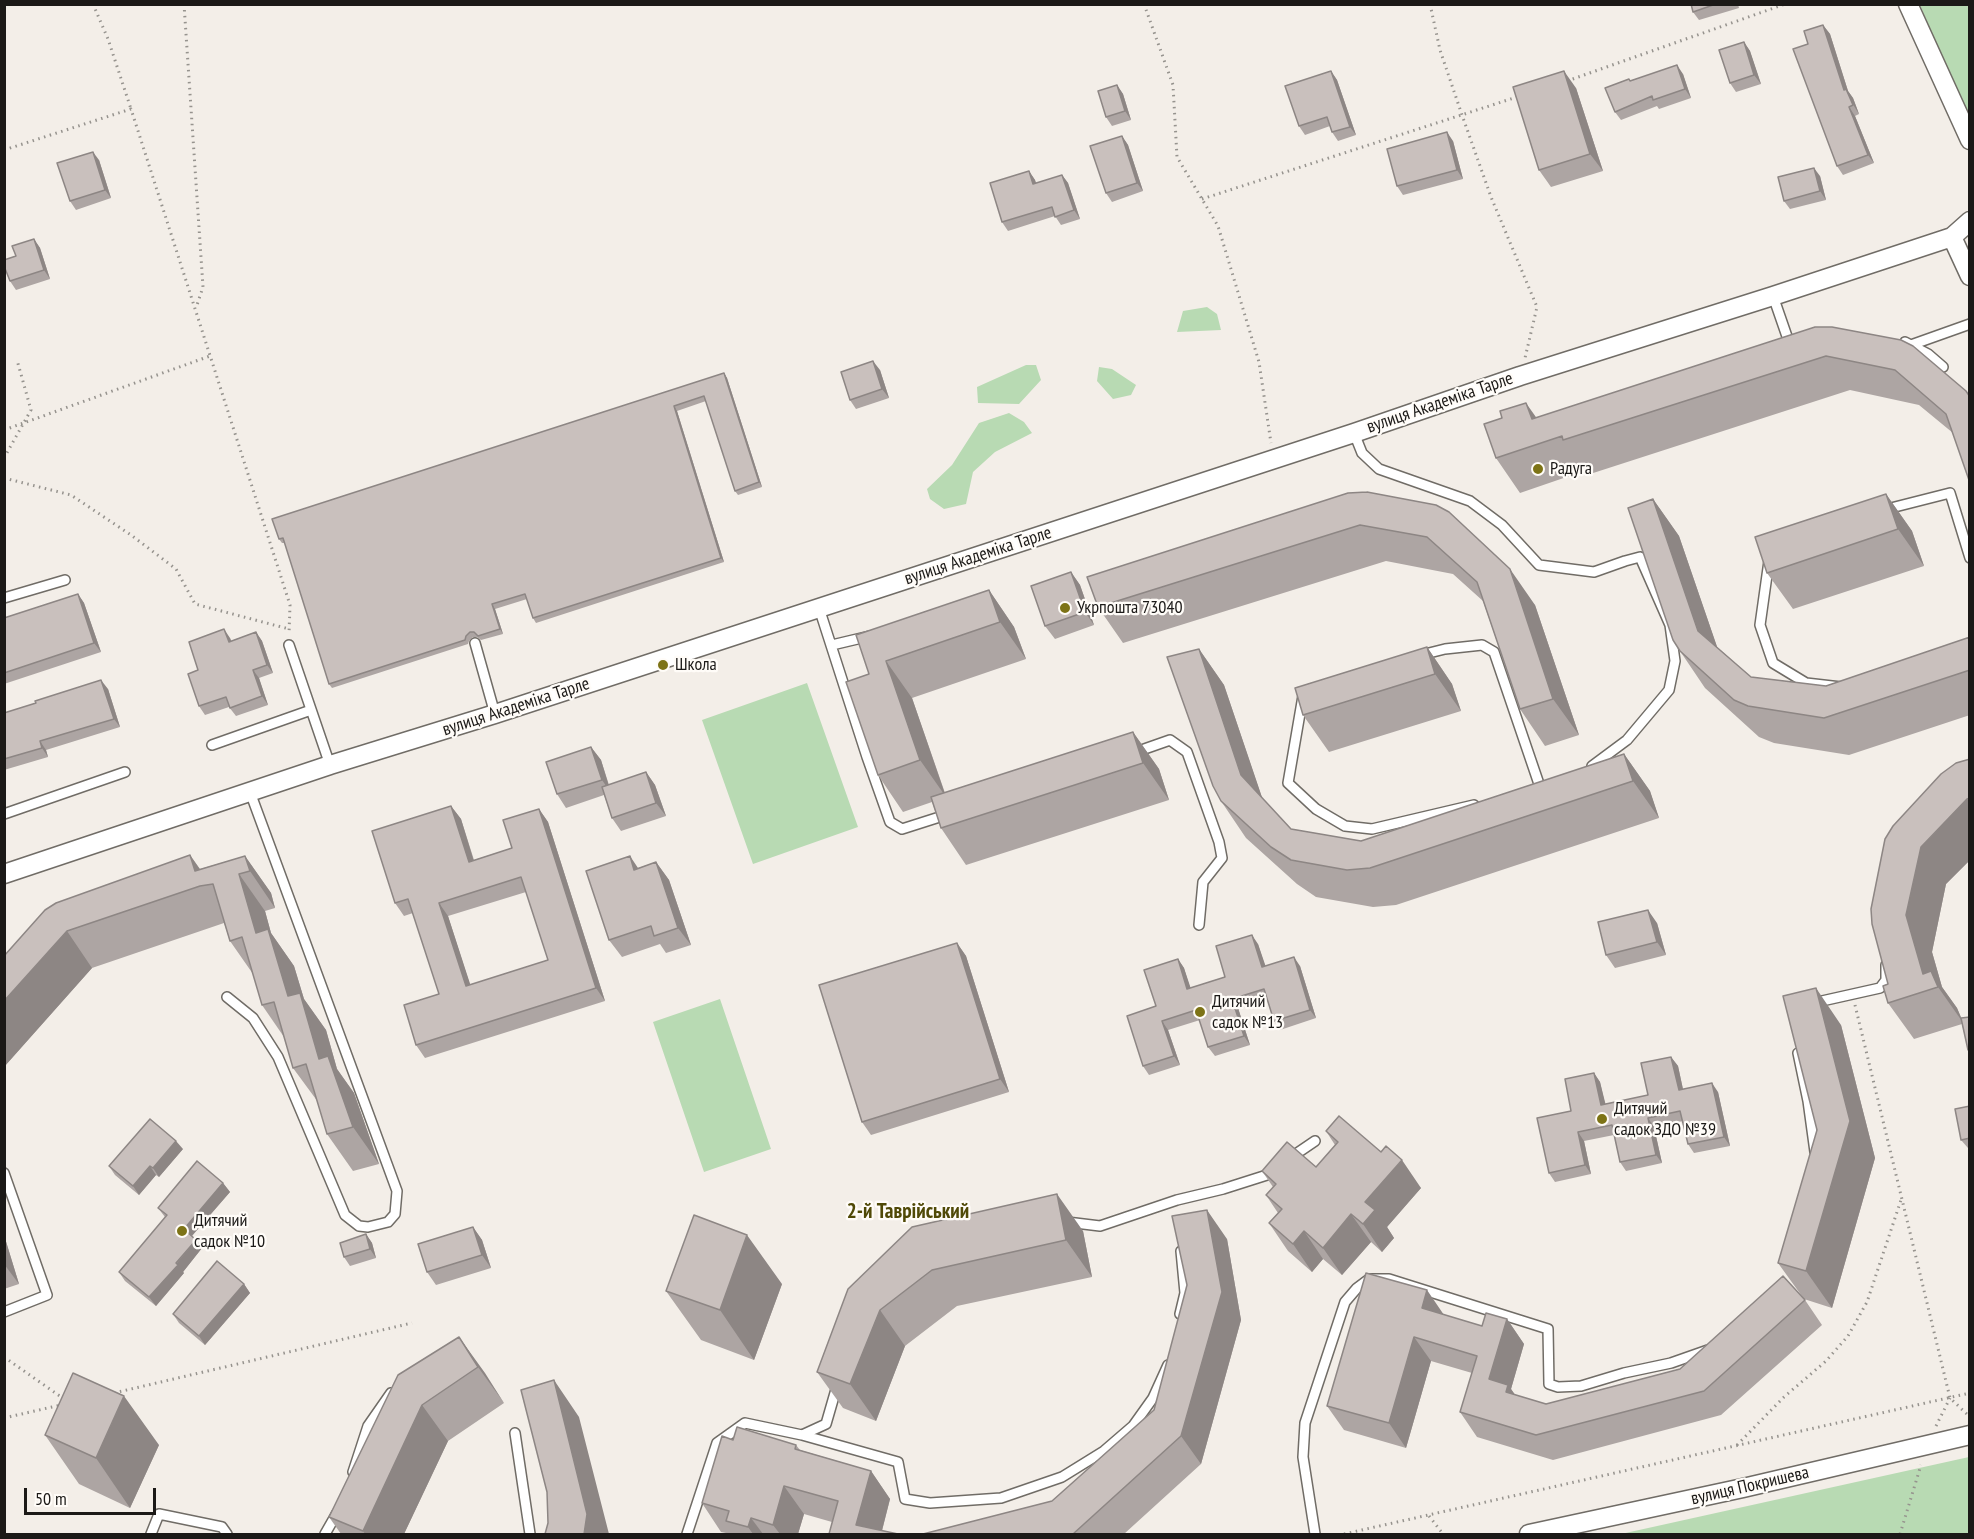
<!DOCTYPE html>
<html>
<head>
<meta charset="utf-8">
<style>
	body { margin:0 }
	#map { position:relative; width:1974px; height:1539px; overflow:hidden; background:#f3eee8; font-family:"PT Sans Narrow",sans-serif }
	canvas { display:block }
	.frame { position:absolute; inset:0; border:6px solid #1b1917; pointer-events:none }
	.scale { position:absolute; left:24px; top:1488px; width:132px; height:27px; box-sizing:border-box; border:3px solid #1b1917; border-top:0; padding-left:8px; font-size:18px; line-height:21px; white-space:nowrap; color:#1b1917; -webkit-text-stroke:4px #fffcf8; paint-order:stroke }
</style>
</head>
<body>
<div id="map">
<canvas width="1974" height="1539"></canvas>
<div class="frame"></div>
<div class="scale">50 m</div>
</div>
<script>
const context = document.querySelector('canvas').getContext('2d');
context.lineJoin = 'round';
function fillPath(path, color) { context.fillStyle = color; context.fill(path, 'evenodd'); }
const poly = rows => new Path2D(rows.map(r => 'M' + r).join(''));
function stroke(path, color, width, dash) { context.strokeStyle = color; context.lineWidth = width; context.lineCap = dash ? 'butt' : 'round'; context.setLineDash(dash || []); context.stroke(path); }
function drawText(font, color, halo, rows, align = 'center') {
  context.font = font + ' "PT Sans Narrow",sans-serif'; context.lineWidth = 4.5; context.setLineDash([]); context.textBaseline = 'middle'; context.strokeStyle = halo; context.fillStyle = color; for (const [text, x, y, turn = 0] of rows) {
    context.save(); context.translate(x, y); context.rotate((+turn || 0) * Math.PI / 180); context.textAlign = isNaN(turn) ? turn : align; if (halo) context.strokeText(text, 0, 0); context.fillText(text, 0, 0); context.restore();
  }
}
fillPath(poly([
	[1920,5,1969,5,1969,121],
	[1207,307,1217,314,1221,330,1177,332,1183,311],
	[1026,365,1036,365,1041,380,1019,404,978,403,977,387],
	[1099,367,1112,369,1136,385,1131,395,1113,399,1097,381],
	[1009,413,1024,422,1032,433,995,452,973,472,966,504,944,509,930,499,927,489,952,465,979,423],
	[807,683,858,827,753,864,702,720],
	[720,999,771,1149,704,1172,653,1022],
	[1969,1457,1969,1534,1621,1534]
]), '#b8dab3');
const service = poly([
	[1773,296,1791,348],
	[1905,342,1928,354,1943,367],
	[1911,345,1970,324],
	[1354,433,1362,453,1379,469,1470,501,1502,525,1539,565,1594,572,1625,561,1640,557,1670,625,1675,661,1669,690,1627,740,1592,766],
	[1883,510,1950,493,1970,558],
	[1769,561,1760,625,1773,663,1806,683,1841,687],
	[4,598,65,580],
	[819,608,867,757,890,822,902,829,949,814],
	[475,643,495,714],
	[289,645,330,765],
	[832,645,870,636],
	[1421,655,1445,649,1482,645,1494,652,1539,784],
	[1303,696,1288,783,1316,809,1345,826,1372,829,1474,805],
	[212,745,311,710],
	[1133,753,1170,740,1187,752,1219,842,1222,858,1203,882,1199,925],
	[4,814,125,772],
	[227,997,253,1018,278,1057,345,1215,359,1226,368,1227,388,1222,395,1214,397,1191,250,792],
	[1813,1003,1880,988,1886,980,1886,965],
	[1798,1053,1808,1101,1815,1152],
	[1290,1158,1315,1141],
	[4,1173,47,1295,4,1312],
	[1067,1222,1100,1226,1177,1200,1223,1189,1267,1175,1274,1169],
	[1180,1314,1185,1293,1181,1251],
	[515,1433,530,1534],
	[802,1435,898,1462,905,1499,930,1503,1001,1498,1062,1477,1104,1451,1133,1426,1153,1398,1168,1365],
	[353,1472,368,1426,391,1393],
	[151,1534,159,1514,222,1527,227,1534],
	[325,1534,337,1513],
	[687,1534,717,1443,745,1423,802,1435,826,1424,837,1386],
	[1315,1534,1303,1457,1305,1423,1345,1302,1357,1288,1369,1279,1389,1279,1548,1329,1549,1384,1558,1387,1581,1386,1624,1373,1671,1363,1708,1350]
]);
const minor = poly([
	[1908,4,1970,140],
	[1952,237,1970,276],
	[4,874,330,765,495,714,1354,433,1520,376,1773,296,1952,237,1970,221],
	[1529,1534,1743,1488,1970,1435]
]);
stroke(service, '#706c66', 12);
stroke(minor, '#706c66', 21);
stroke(poly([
	[93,4,108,39,131,109],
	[184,4,203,287,196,308],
	[1144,4,1173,85,1177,157,1218,226,1259,362,1271,443],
	[1430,4,1440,50,1462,115,1491,197,1537,307,1525,358],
	[1567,81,1785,4],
	[4,150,131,109,290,605,289,634],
	[1202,199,1520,96],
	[4,430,210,356],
	[4,458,31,410,17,360],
	[4,478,71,495,131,535,176,569,195,604,289,629],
	[1855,1005,1950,1398,1970,1417],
	[4,1357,64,1399],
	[114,1393,412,1323],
	[4,1418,61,1405],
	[1936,1426,1950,1398],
	[1737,1445,1784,1397,1826,1361,1848,1336,1867,1302,1901,1200],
	[1429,1516,1443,1534],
	[1344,1534,1970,1393],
	[1900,1534,1921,1465]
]), '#96938e', 3, [1.5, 4.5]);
stroke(service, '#fff', 9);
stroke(minor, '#fff', 18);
fillPath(poly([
	[1691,4,1738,4,1739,8,1699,20,1693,12],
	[1823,25,1830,34,1848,91,1853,98,1859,114,1855,116,1874,163,1843,175,1837,166,1808,44],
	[1744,42,1750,51,1761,84,1736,92,1730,83],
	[1331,71,1337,80,1356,135,1338,141,1332,132,1330,126,1305,135,1299,126],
	[1683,74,1691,98,1659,109,1657,106,1621,120,1615,112,1630,81],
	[1117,85,1123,94,1131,120,1112,126,1106,117],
	[1576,88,1603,171,1551,187,1539,170],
	[1122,136,1128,145,1143,191,1112,202,1106,193],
	[1453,141,1463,179,1403,195,1397,186],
	[99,160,111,198,76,210,70,201],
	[1029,171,1035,180,1036,183,1062,175,1068,183,1080,219,1061,225,1055,216,1008,231,1002,222],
	[1820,176,1826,200,1790,209,1784,201],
	[34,239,40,248,50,279,16,290,10,281,16,256],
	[1815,327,1966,391,1953,433,1919,405,1850,390,1587,475,1584,471,1520,493,1496,458,1536,418],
	[880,370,889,398,856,409,850,400],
	[724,373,727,378,762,487,738,495,735,491,706,401,677,411,724,562,536,623,533,618,527,599,495,609,503,634,481,640,477,637,473,637,469,641,468,644,332,688,329,684,285,543,282,543,279,539],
	[1367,492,1535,605,1579,735,1545,746,1520,709,1483,601,1453,574,1386,561,1123,643,1098,607],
	[1886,494,1912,531,1924,566,1793,609,1767,573],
	[1653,499,1679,536,1717,647,1751,677,1826,686,1970,637,1970,715,1849,755,1774,743,1759,737,1705,688,1680,651],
	[1071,572,1080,585,1094,625,1055,639,1045,626],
	[989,590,1014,627,1026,659,912,698,945,793,1133,732,1159,769,1169,800,966,865,941,828,932,802,903,812,878,775,869,674],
	[78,594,84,603,101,652,4,684,4,618],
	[256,632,262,641,273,673,259,678,268,705,236,716,229,707,205,715,199,706,198,670,230,638,231,641],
	[1427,647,1452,684,1461,711,1329,752,1303,715],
	[1199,649,1224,685,1262,798,1291,829,1361,841,1624,754,1650,791,1659,818,1396,905,1373,907,1316,897,1297,884,1246,838,1221,801],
	[108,689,120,727,46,750,48,757,4,770,4,713],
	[591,747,601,760,609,785,646,772,655,785,666,816,621,831,612,818,604,795,566,808,557,794],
	[1970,759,1970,860,1946,884,1932,952,1942,987,1957,1008,1961,1018,1970,1017,1970,1052,1968,1050,1962,1024,1914,1039,1888,1003,1888,984],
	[451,806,461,819,474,860,512,848,539,809,548,822,605,1001,425,1058,416,1045,439,994,413,913,404,916,395,903],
	[526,892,548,960,470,985,448,916],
	[190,855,200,869,245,856,271,893,275,908,265,911,271,933,294,966,304,999,326,1030,337,1069,354,1093,379,1164,353,1171,327,1134,318,1102,293,1068,284,1037,262,1005,253,974,230,941,224,923,92,968,4,1067,4,956],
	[656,862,669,880,691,945,666,953,660,944,622,957,609,940,638,868],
	[1657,923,1666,955,1615,968,1606,955],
	[957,943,966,956,1009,1092,871,1135,862,1122],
	[1258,944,1265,966,1300,966,1316,1018,1280,1030,1274,1021,1267,999,1238,1008,1250,1045,1215,1056,1208,1047,1200,1020,1168,1030,1180,1065,1149,1075,1143,1066,1156,1006,1178,959,1184,968,1190,988,1225,977],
	[1841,1025,1875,1158,1832,1308,1804,1299,1778,1263,1817,1130],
	[1671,1057,1678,1066,1683,1089,1718,1092,1730,1146,1694,1153,1688,1144,1683,1121,1654,1127,1662,1163,1626,1171,1620,1162,1614,1135,1584,1141,1591,1174,1555,1182,1549,1173,1571,1111,1594,1073,1600,1082,1605,1104,1648,1095],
	[1970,1106,1970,1148,1968,1148,1961,1140],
	[1326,1131,1421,1188,1387,1227,1394,1238,1382,1252,1371,1242,1342,1275,1323,1259,1312,1272,1288,1251,1269,1223,1278,1213,1266,1195,1273,1187,1262,1171,1316,1167,1335,1145],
	[183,1149,159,1177,156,1175,139,1195,115,1175,109,1166],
	[223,1183,230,1192,192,1236,202,1248,183,1272,184,1273,156,1306,125,1281,119,1272,165,1217,158,1208],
	[473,1227,482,1240,491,1268,436,1285,427,1272],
	[1083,1231,1092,1277,957,1306,905,1346,876,1421,843,1408,817,1372,848,1289],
	[366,1234,372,1243,376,1258,350,1266,344,1257],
	[4,1235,19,1284,4,1289],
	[1227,1239,1241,1320,1201,1464,1124,1534,923,1534,1052,1501,1154,1410],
	[1366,1273,1444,1315,1482,1326,1507,1319,1524,1344,1511,1389,1515,1395,1546,1404,1680,1369,1805,1300,1822,1325,1721,1415,1553,1460,1477,1437,1460,1412,1472,1373,1431,1361,1406,1448,1344,1430,1327,1406],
	[244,1284,250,1293,205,1345,179,1323,173,1314],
	[782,1284,754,1360,701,1340,666,1291],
	[459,1337,504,1403,448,1441,404,1534,341,1534,329,1517],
	[45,1435,159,1445,130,1508,79,1484],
	[733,1440,796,1445,800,1450,871,1471,890,1499,882,1531,832,1522,804,1514,798,1534,731,1534,721,1532,702,1503]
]), '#ada5a3');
fillPath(poly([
	[1823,25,1830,34,1848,91,1853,98,1859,114,1844,90],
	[1744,42,1750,51,1761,84,1754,75],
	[1677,65,1683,74,1691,98,1685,89],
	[1331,71,1337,80,1356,135,1350,127],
	[1564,71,1576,88,1603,171,1590,154],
	[1117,85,1123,94,1131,120,1125,111],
	[1849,107,1855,116,1874,163,1868,155],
	[1447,132,1453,141,1463,179,1457,170],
	[1122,136,1128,145,1143,191,1137,183],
	[93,152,99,160,111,198,105,190],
	[1814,168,1820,176,1826,200,1820,191],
	[1029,171,1035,180,1039,193,1033,184],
	[1062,175,1068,183,1080,219,1074,210],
	[34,239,40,248,50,279,44,270],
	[873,361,880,370,889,398,882,389],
	[724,373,727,378,762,487,759,482],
	[1526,403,1550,437,1532,419],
	[674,406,677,411,724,562,721,558],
	[1886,494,1912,531,1924,566,1898,529],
	[1653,499,1679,536,1724,667,1698,631],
	[1510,569,1535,605,1579,735,1553,699],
	[1071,572,1080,585,1094,625,1085,612],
	[989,590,1014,627,1026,659,1000,622],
	[78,594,84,603,101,652,94,643],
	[492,604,495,609,503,634,500,629],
	[224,629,230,638,235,651,229,642],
	[256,632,262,641,273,673,267,665],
	[1427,647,1452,684,1461,711,1435,674],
	[1199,649,1224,685,1267,812,1241,775],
	[886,661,912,698,946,797,920,760],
	[253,670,259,678,268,705,262,696],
	[101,680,108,689,120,727,114,719],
	[1133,732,1159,769,1169,800,1143,763],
	[40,741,46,750,48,757,42,748],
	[591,747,601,760,611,793,602,780],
	[1624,754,1650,791,1659,818,1633,781],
	[646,772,655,785,666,816,656,803],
	[1967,799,1970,802,1970,860,1946,884,1932,952,1942,987,1957,1008,1964,1024,1938,987,1923,974,1906,915,1921,847],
	[451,806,461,819,478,875,469,862],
	[539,809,548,822,605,1001,596,988],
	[190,855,210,884,195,871],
	[245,856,271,893,275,908,250,871],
	[630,856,642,874,634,870],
	[656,862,669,880,691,945,678,928],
	[239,874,265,911,271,933,294,966,304,999,326,1030,337,1069,354,1093,379,1164,353,1127,256,933],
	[439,903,448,916,475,999,466,986],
	[1648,910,1657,923,1666,955,1657,942],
	[67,931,92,968,4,1067,4,1001],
	[1252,935,1258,944,1269,976,1262,967],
	[957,943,966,956,1009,1092,1000,1079],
	[1294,957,1300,966,1316,1018,1310,1010],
	[1178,959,1184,968,1194,998,1187,989],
	[1816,988,1841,1025,1875,1158,1832,1308,1806,1271,1850,1121],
	[1232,999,1238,1008,1250,1045,1244,1036],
	[1162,1021,1168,1030,1180,1065,1174,1056],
	[1671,1057,1678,1066,1685,1099,1679,1090],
	[1594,1073,1600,1082,1608,1114,1601,1105],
	[1712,1083,1718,1092,1730,1146,1724,1137],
	[1648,1118,1654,1127,1662,1163,1656,1155],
	[1578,1132,1584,1141,1591,1174,1585,1165],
	[176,1141,183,1149,159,1177,153,1168],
	[1402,1160,1421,1188,1387,1227,1394,1238,1382,1252,1363,1224,1365,1202],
	[150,1166,156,1175,139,1195,133,1186],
	[223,1183,230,1192,190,1238,184,1229],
	[1057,1194,1083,1231,1092,1277,1066,1240],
	[1207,1210,1227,1239,1241,1320,1201,1464,1181,1436],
	[1351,1214,1371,1242,1342,1275,1323,1248],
	[473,1227,482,1240,491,1268,482,1255],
	[1304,1231,1323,1259,1312,1272,1293,1244],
	[366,1234,372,1243,376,1258,370,1249],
	[4,1235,19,1284,4,1264],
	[747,1235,782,1284,754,1360,720,1310],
	[196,1240,202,1248,183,1272,184,1273,156,1306,149,1297],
	[244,1284,250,1293,205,1345,199,1336],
	[1427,1290,1444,1315,1422,1308],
	[880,1310,905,1346,876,1421,850,1384],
	[1507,1319,1524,1344,1511,1389,1525,1409,1489,1379],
	[459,1337,485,1373,504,1403,478,1367],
	[1414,1337,1431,1361,1406,1448,1389,1423],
	[554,1380,579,1417,609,1534,584,1534],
	[124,1396,159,1445,130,1508,96,1458],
	[422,1405,448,1441,404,1534,365,1534,363,1531],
	[871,1471,890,1499,881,1534,856,1525],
	[784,1486,804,1514,798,1534,780,1534,773,1525],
	[751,1518,763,1534,753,1534,748,1527]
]), '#8d8684');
const building = poly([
	[1691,4,1716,4,1693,12,1691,4],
	[1823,25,1844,90,1846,89,1853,105,1849,107,1868,155,1837,166,1793,49,1808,44,1804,31,1823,25],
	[1744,42,1754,75,1730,83,1719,50,1744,42],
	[1677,65,1685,89,1653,100,1652,96,1615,112,1605,88,1629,79,1630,81,1677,65],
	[1331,71,1350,127,1332,132,1327,117,1299,126,1285,86,1331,71],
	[1564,71,1590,154,1539,170,1513,87,1564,71],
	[1117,85,1125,111,1106,117,1098,91,1117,85],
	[1447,132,1457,170,1397,186,1387,149,1447,132],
	[1122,136,1137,183,1106,193,1090,146,1122,136],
	[93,152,105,190,70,201,57,163,93,152],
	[1814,168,1820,191,1784,201,1778,177,1814,168],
	[1029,171,1033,184,1062,175,1074,210,1055,217,1052,207,1002,222,990,183,1029,171],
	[34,239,44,270,10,281,4,266,4,260,16,256,12,246,34,239],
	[1815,327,1832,327,1901,340,1913,346,1966,391,1970,397,1970,483,1946,414,1895,370,1826,356,1563,440,1562,436,1496,458,1484,424,1502,418,1500,411,1526,403,1532,419,1815,327],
	[873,361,882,389,850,400,841,372,873,361],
	[724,373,759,482,735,491,704,396,674,406,721,558,533,618,525,594,492,604,500,629,478,636,474,632,470,632,466,636,465,640,329,684,283,538,279,539,272,519,724,373],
	[1367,492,1436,505,1449,512,1510,569,1553,699,1520,709,1477,582,1427,537,1360,525,1098,607,1087,577,1348,493,1367,492],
	[1886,494,1898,529,1767,573,1755,537,1886,494],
	[1653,499,1698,631,1751,677,1826,686,1970,637,1970,670,1824,718,1748,706,1734,700,1680,651,1673,640,1628,508,1653,499],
	[1071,572,1085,612,1045,626,1031,586,1071,572],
	[989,590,1000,622,886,661,920,760,878,775,846,682,869,674,856,635,989,590],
	[78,594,94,643,4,673,4,618,78,594],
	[224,629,229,642,256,632,267,665,253,670,262,696,230,708,226,697,199,706,188,674,198,670,189,642,224,629],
	[1427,647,1435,674,1303,715,1295,688,1427,647],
	[1199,649,1241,775,1291,829,1361,841,1624,754,1633,781,1370,868,1347,870,1291,860,1271,847,1221,801,1213,786,1167,657,1199,649],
	[101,680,114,719,40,741,42,748,4,759,4,713,36,703,35,701,101,680],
	[1133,732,1143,763,941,828,931,797,1133,732],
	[591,747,602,780,557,794,546,762,591,747],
	[1970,759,1970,798,1967,799,1921,847,1906,915,1923,974,1931,971,1938,987,1888,1003,1883,986,1888,984,1872,924,1871,909,1885,839,1893,826,1941,774,1956,763,1970,759],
	[646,772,656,803,612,818,602,787,646,772],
	[451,806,469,862,512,848,503,820,539,809,596,988,416,1045,404,1005,439,994,408,899,395,903,372,831,451,806],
	[521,877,548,960,466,986,439,903,521,877],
	[190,855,195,871,245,856,250,871,239,874,256,933,268,929,288,996,300,993,319,1059,328,1056,353,1127,327,1134,306,1064,293,1068,274,1002,262,1005,242,937,230,941,213,884,200,886,67,931,4,1001,4,956,45,910,56,903,190,855],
	[630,856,634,870,656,862,678,928,654,936,651,926,609,940,586,871,630,856],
	[1648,910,1657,942,1606,955,1598,922,1648,910],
	[1252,935,1262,967,1294,957,1310,1010,1274,1021,1264,989,1232,999,1244,1036,1208,1047,1196,1010,1162,1021,1174,1056,1143,1066,1127,1016,1156,1006,1144,970,1178,959,1187,989,1225,977,1216,946,1252,935],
	[957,943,1000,1079,862,1122,819,985,957,943],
	[1816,988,1850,1121,1806,1271,1778,1263,1817,1130,1783,996,1816,988],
	[1970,1017,1970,1049,1968,1050,1961,1018,1970,1017],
	[1671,1057,1679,1090,1712,1083,1724,1137,1688,1144,1680,1111,1648,1118,1656,1155,1620,1162,1612,1125,1578,1132,1585,1165,1549,1173,1537,1118,1571,1111,1565,1079,1594,1073,1601,1105,1648,1095,1641,1063,1671,1057],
	[1970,1106,1970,1138,1961,1140,1955,1109,1970,1106],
	[1339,1116,1381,1152,1386,1146,1402,1160,1365,1202,1375,1210,1363,1224,1351,1214,1323,1248,1304,1231,1293,1244,1269,1223,1282,1209,1266,1195,1276,1184,1262,1171,1287,1142,1316,1167,1338,1142,1326,1131,1339,1116],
	[150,1119,176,1141,153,1168,150,1166,133,1186,109,1166,150,1119],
	[197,1161,223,1183,184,1229,196,1240,176,1263,178,1265,149,1297,119,1272,167,1215,158,1208,197,1161],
	[1057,1194,1066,1240,932,1270,880,1310,850,1384,817,1372,848,1289,912,1227,1057,1194],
	[1207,1210,1222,1292,1181,1436,1073,1534,923,1534,1052,1501,1154,1410,1187,1285,1172,1216,1207,1210],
	[694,1215,747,1235,720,1310,666,1291,694,1215],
	[473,1227,482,1255,427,1272,418,1244,473,1227],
	[366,1234,370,1249,344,1257,340,1243,366,1234],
	[217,1261,244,1284,199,1336,173,1314,217,1261],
	[1366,1273,1427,1290,1422,1308,1482,1326,1486,1313,1507,1319,1489,1379,1508,1385,1506,1392,1546,1404,1680,1369,1783,1276,1805,1300,1704,1391,1536,1435,1460,1412,1477,1356,1414,1337,1389,1423,1327,1406,1366,1273],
	[459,1337,478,1367,422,1405,363,1531,329,1517,398,1375,459,1337],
	[73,1373,124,1396,96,1458,45,1435,73,1373],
	[554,1380,587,1514,584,1534,545,1534,548,1523,547,1492,521,1390,554,1380],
	[737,1427,796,1445,795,1449,871,1471,856,1525,898,1534,829,1534,838,1501,784,1486,773,1525,751,1518,748,1527,726,1521,729,1511,702,1503,722,1436,733,1440,737,1427]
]);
fillPath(building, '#c9c0bd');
stroke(building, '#8d8684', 1.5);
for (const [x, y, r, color] of [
	[1538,469,6,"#7d7316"],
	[1065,608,6,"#7d7316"],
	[663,665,6,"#7d7316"],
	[1200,1012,6,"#7d7316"],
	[1602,1119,6,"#7d7316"],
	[182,1231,6,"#7d7316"]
]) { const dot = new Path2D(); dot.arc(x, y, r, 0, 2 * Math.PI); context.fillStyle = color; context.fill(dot); stroke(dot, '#fffcf8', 2); }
drawText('18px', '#1b1917', '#fffcf8', [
	["вулиця Академіка Тарле",1440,403,-19],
	["вулиця Академіка Тарле",978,556,-18],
	["вулиця Академіка Тарле",516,707,-18],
	["вулиця Покришева",1750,1486,-13]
]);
drawText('18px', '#1b1917', '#fffcf8', [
	["Радуга",1550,469],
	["Укрпошта 73040",1077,608],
	["Школа",675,665],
	["Дитячий",1212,1002],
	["садок №13",1212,1023],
	["Дитячий",1614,1109],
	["садок ЗДО №39",1614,1130],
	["Дитячий",194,1221],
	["садок №10",194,1242]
], 'left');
drawText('bold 21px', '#504907', '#fffcf8', [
	["2-й Таврійський",908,1212]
]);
</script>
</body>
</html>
